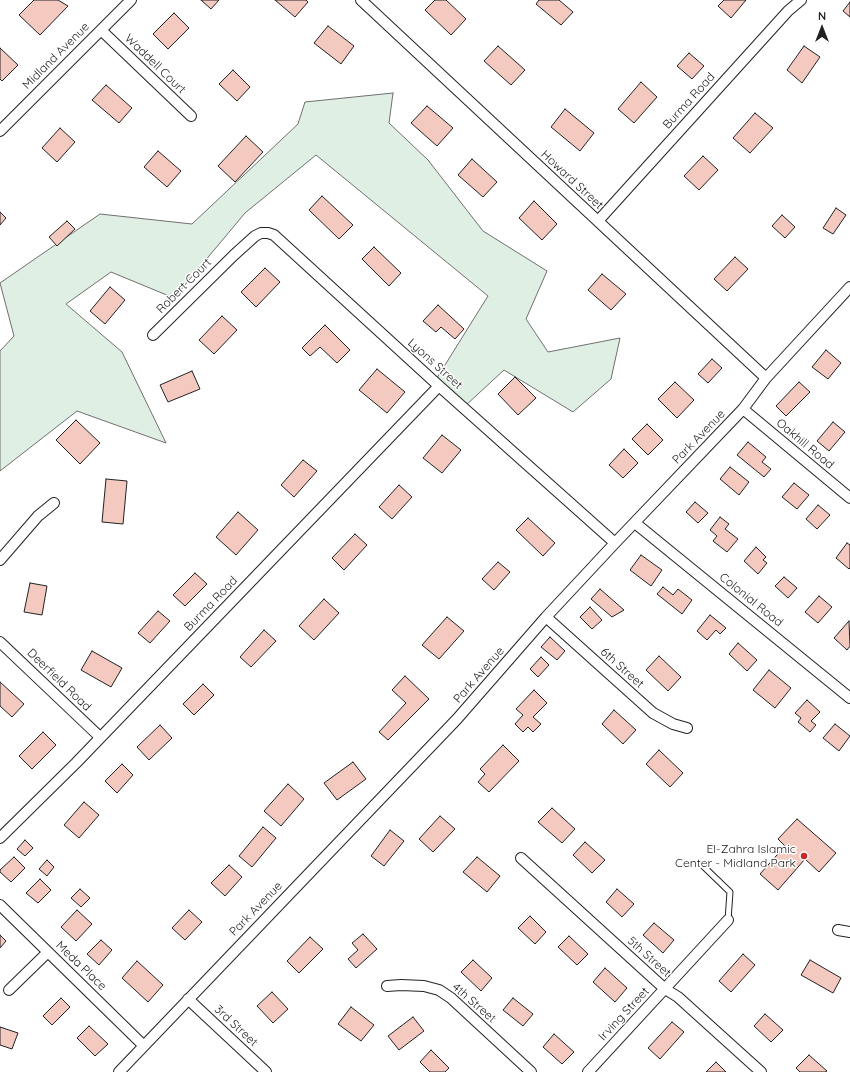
<!DOCTYPE html>
<html>
<head>
<meta charset="utf-8">
<style>
	body { margin:0 }
	#map { position:relative; width:850px; height:1072px; overflow:hidden; background:#fff; font-family:Quicksand,sans-serif }
	canvas { display:block }
	.north { position:absolute; left:802px; top:8px; width:40px; height:40px; -webkit-text-stroke:3px #fff; paint-order:stroke; rotate:0deg; font-size:11px; font-weight:700; line-height:16px; text-align:center; color:#222 }
	.north::after { content:''; display:block; margin:auto; width:14px; height:18px; background:#222; clip-path:polygon(50% 0,100% 100%,50% 72%,0 100%) }
</style>
</head>
<body>
<div id="map">
<canvas width="850" height="1072"></canvas>
<div class="north">N</div>
</div>
<script>
const context = document.querySelector('canvas').getContext('2d');
context.lineJoin = 'round';
function fillPath(path, color) { context.fillStyle = color; context.fill(path, 'evenodd'); }
const poly = rows => new Path2D(rows.map(r => 'M' + r).join(''));
function stroke(path, color, width, dash) { context.strokeStyle = color; context.lineWidth = width; context.lineCap = dash ? 'butt' : 'round'; context.setLineDash(dash || []); context.stroke(path); }
function drawText(font, color, halo, rows, align = 'center') {
  context.font = font + ' Quicksand,sans-serif'; context.lineWidth = 3; context.setLineDash([]); context.textBaseline = 'middle'; context.strokeStyle = halo; context.fillStyle = color; for (const [text, x, y, turn = 0] of rows) {
    context.save(); context.translate(x, y); context.rotate((+turn || 0) * Math.PI / 180); context.textAlign = isNaN(turn) ? turn : align; if (halo) context.strokeText(text, 0, 0); context.fillText(text, 0, 0); context.restore();
  }
}
const green = poly([
	[393,93,389,123,428,160,483,231,547,271,526,319,548,352,620,338,611,379,573,412,504,370,465,406,435,381,488,296,316,155,245,213,174,298,111,272,66,304,122,352,166,443,77,411,0,471,0,351,14,336,0,283,100,214,192,224,298,124,305,102,393,93]
]);
fillPath(green, '#e0efe3');
stroke(green, '#6f6f6f', 1);
const building = poly([
	[34,0,58,0,68,6,40,35,19,15,34,0],
	[201,0,219,0,211,9,201,0],
	[275,0,306,0,308,2,295,17,275,0],
	[435,0,446,0,466,19,451,35,425,10,435,0],
	[539,0,559,0,573,12,561,25,536,4,539,0],
	[724,0,746,0,731,18,718,6,724,0],
	[850,2,850,17,843,11,850,2],
	[174,13,189,28,168,49,153,34,174,13],
	[328,26,354,46,341,64,314,43,328,26],
	[498,46,525,70,511,85,484,61,498,46],
	[804,46,820,57,802,83,787,70,804,46],
	[0,48,18,65,2,81,0,79,0,48],
	[689,53,704,66,692,79,677,66,689,53],
	[233,70,250,87,237,101,219,84,233,70],
	[641,82,657,97,634,123,618,109,641,82],
	[106,85,132,108,119,123,92,100,106,85],
	[427,106,453,128,437,146,411,123,427,106],
	[565,109,594,133,580,151,551,127,565,109],
	[755,113,773,128,750,153,733,138,755,113],
	[60,128,75,142,57,162,42,148,60,128],
	[246,136,263,152,235,182,218,166,246,136],
	[158,151,181,171,167,187,144,167,158,151],
	[703,156,718,170,699,190,684,176,703,156],
	[472,159,497,182,483,197,458,175,472,159],
	[322,196,353,225,339,239,309,210,322,196],
	[534,201,557,224,542,240,519,218,534,201],
	[836,208,846,215,833,234,823,228,836,208],
	[0,212,6,218,0,225,0,212],
	[782,215,795,227,785,238,772,226,782,215],
	[67,221,75,229,57,246,49,237,67,221],
	[374,247,401,273,389,286,362,259,374,247],
	[735,257,748,269,727,291,714,279,735,257],
	[265,268,280,282,256,307,241,292,265,268],
	[602,274,626,294,611,310,588,290,602,274],
	[110,287,125,300,105,324,90,311,110,287],
	[438,305,464,329,455,339,441,327,436,332,423,321,438,305],
	[222,316,237,330,214,354,199,340,222,316],
	[325,325,350,350,337,363,320,347,310,356,302,348,325,325],
	[826,350,841,363,828,379,812,367,826,350],
	[712,359,722,368,708,383,698,374,712,359],
	[377,369,405,392,387,413,359,390,377,369],
	[192,371,200,389,168,402,160,385,192,371],
	[515,377,536,398,518,415,498,394,515,377],
	[675,382,694,400,677,418,658,399,675,382],
	[799,382,810,392,786,416,776,406,799,382],
	[76,420,100,443,80,464,56,440,76,420],
	[833,422,845,432,829,451,817,441,833,422],
	[647,424,663,440,648,455,632,439,647,424],
	[442,435,461,450,442,473,423,458,442,435],
	[748,442,766,457,762,462,771,469,764,477,737,455,748,442],
	[624,449,638,463,623,478,609,465,624,449],
	[303,460,317,471,294,497,281,485,303,460],
	[730,467,749,482,739,495,720,479,730,467],
	[106,479,127,481,123,524,102,522,106,479],
	[794,483,809,495,797,509,782,497,794,483],
	[399,485,412,497,392,519,379,507,399,485],
	[695,502,708,513,698,523,686,512,695,502],
	[818,505,830,515,817,529,806,519,818,505],
	[238,512,258,530,236,555,216,537,238,512],
	[720,517,729,524,725,529,738,539,727,552,713,541,717,536,710,530,720,517],
	[528,518,555,543,543,556,516,530,528,518],
	[355,534,367,545,344,570,332,558,355,534],
	[847,543,850,545,850,568,849,569,836,558,847,543],
	[756,547,766,557,763,560,767,563,758,574,744,561,756,547],
	[641,555,662,570,651,586,630,570,641,555],
	[498,562,510,572,494,590,482,579,498,562],
	[195,573,207,584,185,606,173,595,195,573],
	[784,577,797,588,788,598,775,586,784,577],
	[30,583,47,586,42,615,24,612,30,583],
	[663,587,673,595,678,589,692,600,682,614,657,594,663,587],
	[600,589,624,610,612,617,591,599,600,589],
	[819,596,832,607,818,623,805,612,819,596],
	[324,599,339,613,314,640,299,626,324,599],
	[590,607,602,620,592,629,580,617,590,607],
	[158,611,170,621,150,643,138,633,158,611],
	[710,615,726,628,720,634,716,630,707,640,697,631,710,615],
	[447,617,464,631,439,659,422,645,447,617],
	[849,621,850,646,847,650,834,638,849,621],
	[264,630,276,641,251,667,240,657,264,630],
	[550,637,565,651,557,660,541,647,550,637],
	[738,643,757,660,747,671,729,654,738,643],
	[92,651,122,668,111,687,81,670,92,651],
	[659,656,681,677,668,691,646,670,659,656],
	[541,657,549,665,538,677,530,669,541,657],
	[769,670,791,688,775,708,753,690,769,670],
	[405,676,429,699,388,740,379,732,406,703,392,690,405,676],
	[0,682,24,704,12,717,0,706,0,682],
	[203,684,214,695,194,715,183,704,203,684],
	[534,690,547,703,533,717,541,724,533,732,528,727,523,732,515,724,523,715,516,709,534,690],
	[807,700,820,712,811,721,816,725,810,732,798,722,801,718,795,713,807,700],
	[614,710,636,730,623,744,602,724,614,710],
	[835,724,850,736,839,751,823,738,835,724],
	[160,725,172,738,149,760,137,747,160,725],
	[43,732,56,745,32,769,19,756,43,732],
	[503,745,519,761,489,792,478,782,485,774,480,769,503,745],
	[659,750,683,773,670,787,646,764,659,750],
	[353,762,366,779,337,800,324,783,353,762],
	[122,764,133,775,117,793,105,781,122,764],
	[288,784,304,799,281,826,264,811,288,784],
	[84,802,99,815,79,838,64,825,84,802],
	[552,808,575,829,562,843,538,822,552,808],
	[440,816,455,829,433,852,419,839,440,816],
	[797,819,836,853,819,872,805,859,778,890,760,874,785,846,778,839,797,819],
	[263,827,276,838,252,867,239,856,263,827],
	[390,830,404,841,384,866,371,856,390,830],
	[25,840,33,848,25,856,17,849,25,840],
	[585,842,605,860,592,873,573,855,585,842],
	[14,857,25,868,11,882,0,872,0,870,14,857],
	[477,857,500,876,487,892,463,872,477,857],
	[47,860,54,867,47,876,39,869,47,860],
	[229,865,242,877,225,896,211,883,229,865],
	[40,879,51,890,38,903,26,893,40,879],
	[80,889,90,898,81,907,71,898,80,889],
	[617,889,634,904,622,917,606,902,617,889],
	[77,910,92,924,76,941,61,927,77,910],
	[189,910,202,922,185,940,172,928,189,910],
	[530,916,546,932,535,944,518,928,530,916],
	[654,923,674,940,663,953,643,935,654,923],
	[363,934,377,949,356,968,348,959,358,950,352,943,363,934],
	[0,935,6,941,0,948,0,935],
	[569,936,588,954,577,965,558,947,569,936],
	[310,937,323,949,299,973,287,961,310,937],
	[101,940,112,950,99,965,87,954,101,940],
	[743,954,755,965,731,992,719,981,743,954],
	[473,960,492,978,481,991,461,972,473,960],
	[810,960,841,978,833,993,801,975,810,960],
	[137,961,163,985,148,1002,122,978,137,961],
	[605,968,627,988,615,1002,593,982,605,968],
	[272,992,288,1009,273,1023,257,1006,272,992],
	[61,998,70,1007,52,1025,43,1016,61,998],
	[513,998,533,1014,523,1026,503,1010,513,998],
	[351,1007,374,1025,361,1041,338,1024,351,1007],
	[765,1014,783,1030,771,1042,754,1026,765,1014],
	[413,1017,424,1031,399,1050,388,1036,413,1017],
	[672,1022,684,1032,660,1059,648,1048,672,1022],
	[89,1026,108,1044,95,1056,77,1038,89,1026],
	[0,1027,18,1033,12,1049,0,1045,0,1027],
	[554,1034,574,1052,562,1064,543,1047,554,1034],
	[431,1050,449,1068,445,1072,430,1072,420,1062,431,1050],
	[809,1055,827,1071,825,1072,800,1072,796,1068,809,1055],
	[716,1062,726,1072,706,1072,716,1062]
]);
fillPath(building, '#f3c9c0');
stroke(building, '#222', 1);
const service = poly([
	[702,865,730,892,728,920]
]);
const minor = poly([
	[361,0,766,378],
	[101,30,191,116],
	[0,131,131,0],
	[598,221,788,11,801,0],
	[153,335,234,255,255,236,261,233,268,233,274,235,439,386,615,543],
	[743,409,850,498],
	[635,523,850,698],
	[0,560,38,516,54,503],
	[546,617,653,713,673,724,687,728],
	[0,642,100,737],
	[0,838,76,763,439,386],
	[521,858,665,989,678,997,761,1072],
	[0,905,144,1046],
	[838,930,850,932],
	[387,986,401,985,424,986,439,990,451,998,531,1072],
	[9,990,48,952],
	[188,999,266,1072],
	[119,1072,457,719,546,617,615,543,743,409,766,378,850,287],
	[588,1072,728,920]
]);
stroke(service, '#222', 7);
stroke(minor, '#222', 12);
stroke(service, '#fff', 5);
stroke(minor, '#fff', 10);
for (const [x, y, r, color] of [
	[804,856,4,"#c62828"]
]) { const dot = new Path2D(); dot.arc(x, y, r, 0, 2 * Math.PI); context.fillStyle = color; context.fill(dot); stroke(dot, '#fff', 1.5); }
drawText('12px', '#222', '#fff', [
	["Midland Avenue",56,56,-45],
	["Waddell Court",155,64,44],
	["Burma Road",689,101,-48],
	["Howard Street",572,180,43],
	["Robert Court",184,286,-45],
	["Lyons Street",435,364,42],
	["Park Avenue",699,437,-46],
	["Oakhill Road",805,444,40],
	["Colonial Road",751,600,39],
	["Burma Road",211,604,-46],
	["6th Street",622,668,42],
	["Park Avenue",479,675,-49],
	["Deerfield Road",59,680,44],
	["Park Avenue",256,909,-46],
	["5th Street",649,957,42],
	["Meda Place",81,966,44],
	["4th Street",474,1003,41],
	["Irving Street",624,1014,-47],
	["3rd Street",236,1026,43]
]);
drawText('12px', '#222', '#fff', [
	["El-Zahra Islamic",796,849],
	["Center - Midland Park",796,863]
], 'right');
</script>
</body>
</html>
